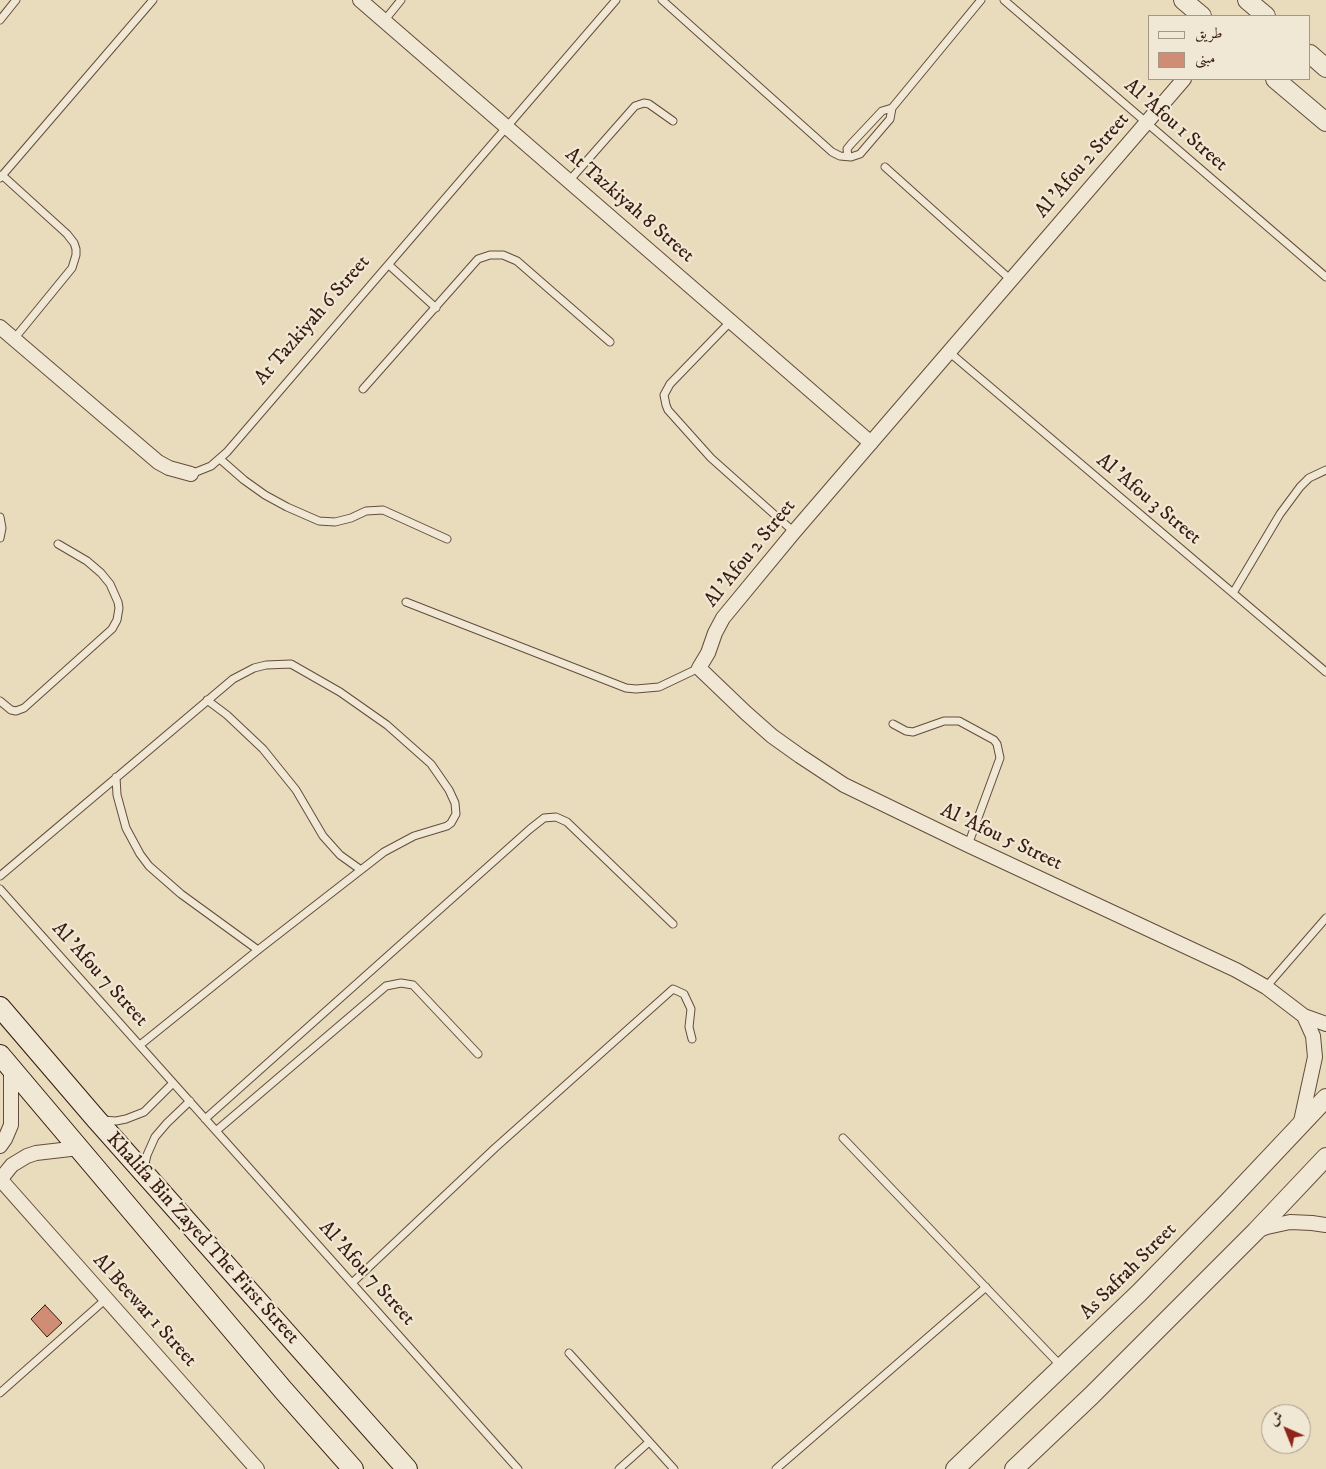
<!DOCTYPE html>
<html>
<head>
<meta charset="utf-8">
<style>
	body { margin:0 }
	#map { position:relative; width:1326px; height:1469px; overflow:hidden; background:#e8dcbd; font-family:"IM FELL DW Pica",Amiri,serif }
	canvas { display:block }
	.legend { position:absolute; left:1148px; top:15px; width:162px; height:65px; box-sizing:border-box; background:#f0e8d4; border:1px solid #a69686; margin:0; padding:6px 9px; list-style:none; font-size:15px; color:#381c11 }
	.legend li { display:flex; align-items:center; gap:10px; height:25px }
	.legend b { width:25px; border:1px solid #a69686 }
	.north { position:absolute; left:1261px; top:1404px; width:50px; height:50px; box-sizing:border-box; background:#f0e8d4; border:1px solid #a69686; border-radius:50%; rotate:316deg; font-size:14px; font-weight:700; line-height:20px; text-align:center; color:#381c11 }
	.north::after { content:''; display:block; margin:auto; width:18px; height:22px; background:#8f2418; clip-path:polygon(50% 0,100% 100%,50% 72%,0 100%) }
</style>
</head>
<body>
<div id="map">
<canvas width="1326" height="1469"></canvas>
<ul class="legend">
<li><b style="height:6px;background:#f0e8d4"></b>طريق</li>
<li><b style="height:14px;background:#d08d75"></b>مبنى</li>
</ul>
<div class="north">ش</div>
</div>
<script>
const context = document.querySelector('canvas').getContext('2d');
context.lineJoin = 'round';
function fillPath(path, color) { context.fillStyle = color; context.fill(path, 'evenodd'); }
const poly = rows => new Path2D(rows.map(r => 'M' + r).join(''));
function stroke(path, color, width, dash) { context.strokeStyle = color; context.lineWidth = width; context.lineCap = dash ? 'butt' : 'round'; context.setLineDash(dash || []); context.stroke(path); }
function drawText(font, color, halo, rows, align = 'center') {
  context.font = font + ' "IM FELL DW Pica",serif'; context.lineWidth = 4.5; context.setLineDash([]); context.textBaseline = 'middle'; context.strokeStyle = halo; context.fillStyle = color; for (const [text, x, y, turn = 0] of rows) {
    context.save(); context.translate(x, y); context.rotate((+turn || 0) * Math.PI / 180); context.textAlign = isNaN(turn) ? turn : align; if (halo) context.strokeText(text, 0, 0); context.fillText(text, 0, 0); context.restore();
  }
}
const building = poly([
	[45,1305,62,1323,47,1337,31,1319,45,1305]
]);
fillPath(building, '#d08d75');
stroke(building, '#381c11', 1);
const service = poly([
	[662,0,832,152,840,156,851,157,860,154,890,119,892,108,981,0],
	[1004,0,1326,277],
	[0,20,16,0],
	[384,21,401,0],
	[848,156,847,149,851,144,882,111,892,108],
	[885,167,1011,280],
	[2,175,67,234,74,243,76,249,76,255,72,268,14,339],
	[0,178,153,0],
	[569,181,635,106,644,103,649,104,673,121],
	[389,265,436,308],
	[731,321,670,384,664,395,666,405,668,410,711,458,794,532],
	[949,352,1326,672],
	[363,389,478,259,490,255,503,255,517,261,610,342],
	[220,459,244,480,265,495,287,507,319,521,335,522,351,518,366,511,383,510,447,539],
	[191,474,211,466,227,452,616,0],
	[0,517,2,528,0,538],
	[1233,593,1280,514,1300,487,1309,478,1326,470],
	[406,602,626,688,636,689,659,687,699,668],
	[207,700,227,715,263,749,296,790,323,836,340,855,361,870],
	[0,701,11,710,16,711,24,708,112,629,117,620,119,608,118,602,110,584,101,573,87,561,58,544],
	[893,724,906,731,913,732,944,721,959,721,994,740,997,744,1000,758,968,845],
	[116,777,117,795,126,828,140,854,149,866,181,894,258,950],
	[0,876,233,679,254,668,266,665,291,664,340,692,387,725,431,764,449,790,455,803,456,814,451,823,447,826,414,836,384,852,258,950,140,1045],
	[0,889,518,1469],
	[1266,987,1326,918],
	[205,1119,530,829,544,818,556,817,567,822,673,924],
	[102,1120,116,1121,126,1119,144,1112,173,1083],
	[216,1131,386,986,401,983,413,985,478,1054],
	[843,1138,1062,1367],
	[144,1168,147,1155,155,1137,167,1123,190,1101],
	[352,1283,495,1148,673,989,684,994,691,1009,689,1027,692,1039],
	[569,1353,674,1469],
	[0,1393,106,1299],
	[619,1469,649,1442],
	[776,1469,986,1287]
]);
const minor = poly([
	[360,0,871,443],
	[1184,79,794,532,723,618,715,633,708,653,699,668,746,713,772,736,800,756,844,785,968,845,1236,970,1266,987,1304,1016,1326,1024],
	[0,327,158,462,169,468,191,474],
	[1300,1126,1315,1057,1313,1036,1304,1016],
	[0,1146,5,1139,11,1125,11,1067],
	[0,1179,257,1469],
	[0,1180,12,1165,27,1156,36,1153,79,1148],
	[1256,1231,1267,1227,1290,1222,1312,1223,1326,1225]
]);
const tertiary = poly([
	[1183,0,1202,16],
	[1247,0,1266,16],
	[1310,54,1326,68],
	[1275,79,1326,122],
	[955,1469,1139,1293,1227,1203,1326,1098],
	[1014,1469,1091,1396,1256,1231,1326,1157]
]);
const secondary = poly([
	[0,1007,96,1119,407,1469],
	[0,1055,284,1391,353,1469]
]);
stroke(service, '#644c3c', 9);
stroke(minor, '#644c3c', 16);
stroke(tertiary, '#644c3c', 20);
stroke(secondary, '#381c11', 22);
stroke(service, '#f0e8d4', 7);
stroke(minor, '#f0e8d4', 14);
stroke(tertiary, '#f0e8d4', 18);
stroke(secondary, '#f0e8d4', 20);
drawText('20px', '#381c11', '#f0e8d4', [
	["Al 'Afou 1 Street",1175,126,41],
	["Al 'Afou 2 Street",1083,166,-49],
	["At Tazkiyah 8 Street",629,206,41],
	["At Tazkiyah 6 Street",313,321,-49],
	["Al 'Afou 3 Street",1148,500,40],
	["Al 'Afou 2 Street",751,554,-51],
	["Al 'Afou 5 Street",1001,838,25],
	["Al 'Afou 7 Street",99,975,48],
	["Khalifa Bin Zayed The First Street",202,1239,48],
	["As Safrah Street",1129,1272,-45],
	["Al 'Afou 7 Street",366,1274,48],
	["Al Beewar 1 Street",144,1311,48]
]);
</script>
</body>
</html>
